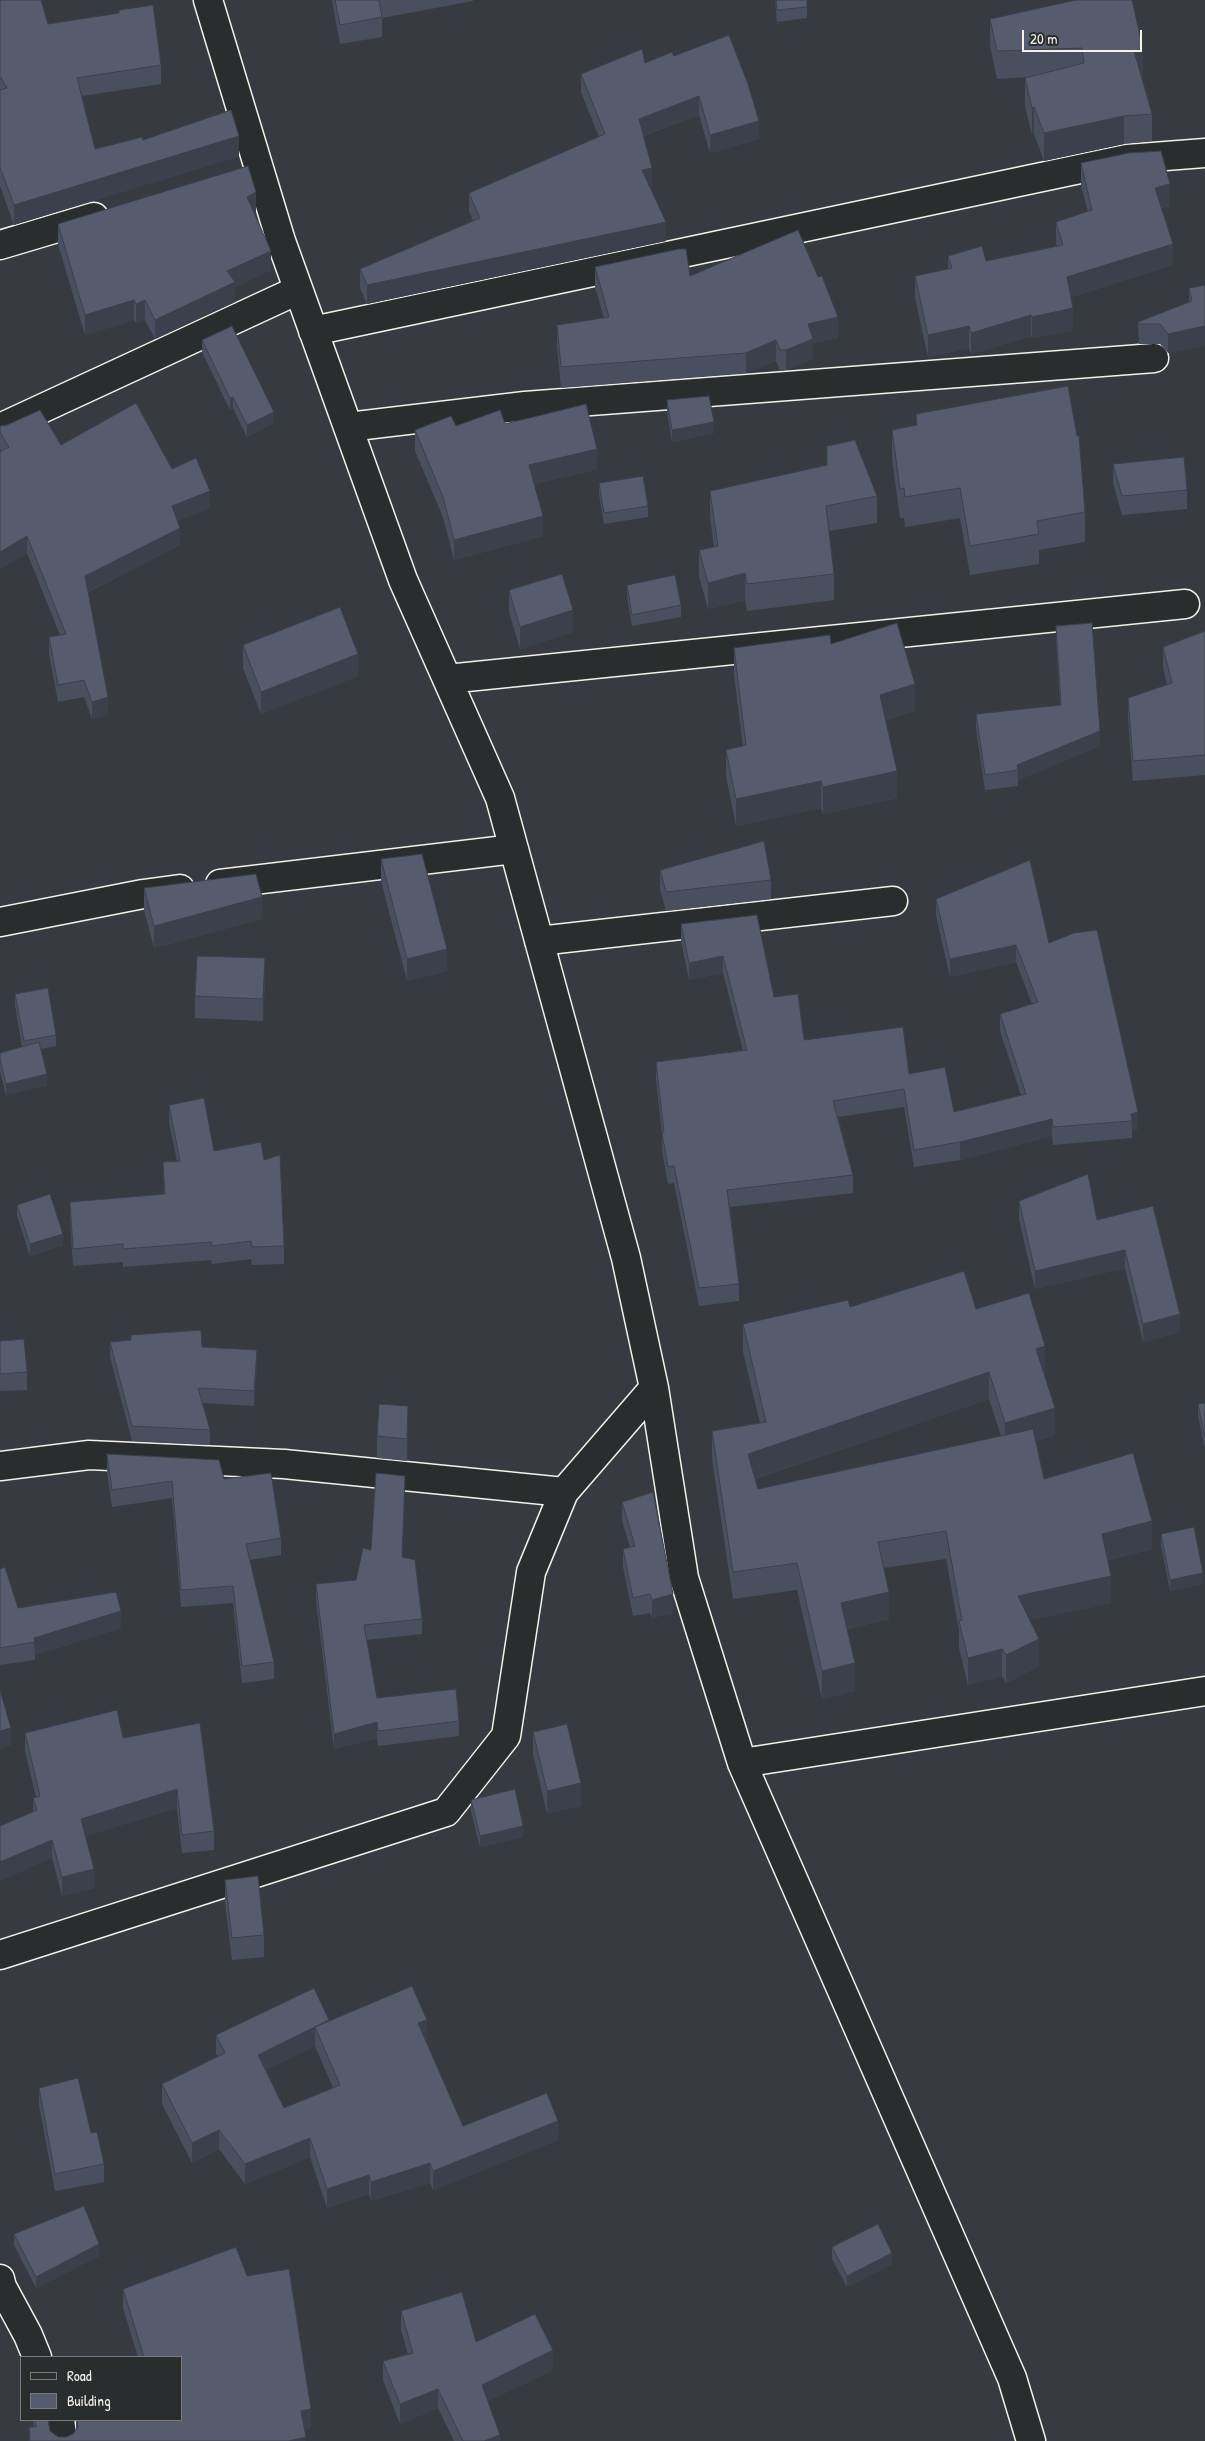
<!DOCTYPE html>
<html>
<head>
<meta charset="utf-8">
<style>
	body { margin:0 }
	#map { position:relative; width:1205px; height:2441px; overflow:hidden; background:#373b41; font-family:"Patrick Hand",sans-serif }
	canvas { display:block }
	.legend { position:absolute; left:20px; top:2356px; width:162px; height:65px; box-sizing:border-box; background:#2a2d2e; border:1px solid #7b7b78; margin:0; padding:6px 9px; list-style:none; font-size:15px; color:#f4f1e8 }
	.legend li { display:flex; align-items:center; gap:10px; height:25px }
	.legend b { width:25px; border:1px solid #7b7b78 }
	.scale { position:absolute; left:1022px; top:30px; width:120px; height:22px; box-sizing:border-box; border:2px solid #f4f1e8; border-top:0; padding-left:6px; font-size:15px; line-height:18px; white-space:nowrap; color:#f4f1e8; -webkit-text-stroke:4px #2a2d2e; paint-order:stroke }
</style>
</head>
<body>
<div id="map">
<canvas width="1205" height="2441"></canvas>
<ul class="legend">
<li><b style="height:6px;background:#2a2d2e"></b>Road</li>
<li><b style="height:14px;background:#565c6e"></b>Building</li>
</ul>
<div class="scale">20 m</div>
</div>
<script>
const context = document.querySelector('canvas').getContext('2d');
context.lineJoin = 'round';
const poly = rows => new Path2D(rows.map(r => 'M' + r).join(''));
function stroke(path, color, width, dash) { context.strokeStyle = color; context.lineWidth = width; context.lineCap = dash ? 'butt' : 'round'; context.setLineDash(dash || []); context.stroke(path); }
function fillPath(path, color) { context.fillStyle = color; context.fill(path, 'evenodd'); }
const minor = poly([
	[208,0,281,241,403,580,500,798,626,1258,654,1388,684,1578,742,1763,1012,2378,1031,2441],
	[0,245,94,217],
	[313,331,1127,159,1205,153],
	[348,427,525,406,1154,358],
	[0,428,298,290],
	[447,679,1185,604],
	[220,884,514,849],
	[0,922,143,894,180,889],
	[539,941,893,901],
	[0,1466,89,1455,284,1464,564,1492],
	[742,1763,1205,1691],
	[0,1955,446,1812,506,1736,531,1572,564,1492,654,1388],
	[0,2279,2,2287,28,2335,37,2357],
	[60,2420,63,2441]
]);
stroke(minor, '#f4f1e8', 31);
stroke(minor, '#2a2d2e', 28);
fillPath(poly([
	[0,0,48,24,119,13,119,10,161,65,161,84,82,96,95,149,143,140,239,156,14,225,0,186],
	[332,0,473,0,473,1,382,18,382,37,340,44],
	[775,0,807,0,807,18,777,22],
	[1076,0,1143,77,1142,77,1152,114,1152,141,1124,144,1044,161,1034,134,1032,135,1025,106,1025,78,1029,77,997,79,990,46,990,19],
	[674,56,759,139,710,153,699,115,643,136,652,186,650,187,666,241,367,304,360,288,360,269,473,221,469,211,469,193,599,137,581,92,581,74,645,63],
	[1081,163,1170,206,1161,208,1173,265,1071,297,1073,330,1032,338,1031,336,971,354,969,348,928,357,915,298,915,276,948,269,948,256,986,261,1057,246,1056,243,1056,222,1088,212,1081,185],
	[256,212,254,213,271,270,235,287,235,302,155,339,145,320,136,323,134,320,85,335,58,244,58,224],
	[595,267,690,276,838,338,813,343,813,359,786,370,780,371,776,361,746,373,561,388,557,346,557,325,604,318,595,287],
	[1205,285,1168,353,1160,344,1139,344,1138,322,1189,302,1189,288],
	[202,340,274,423,247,437,233,408,230,410,202,352],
	[667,400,714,433,672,442,667,411],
	[916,414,1085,512,1085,542,1039,550,1039,564,970,575,960,518,905,527,904,518,900,518,892,459,892,430,916,425],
	[505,424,597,469,534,484,543,536,454,560,443,517,415,451,415,430,456,426],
	[0,426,61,445,172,469,210,508,177,521,180,545,88,592,108,714,92,719,84,697,58,702,49,654,49,637,60,635,27,553,0,569,0,452,1,451,0,449],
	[827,446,877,496,877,523,829,531,834,574,834,600,747,611,745,600,708,609,699,576,699,550,714,547,710,517,710,491,827,466],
	[1113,464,1187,490,1187,509,1122,515,1113,483],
	[599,483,648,506,648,517,604,524,599,494],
	[627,585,681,605,681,617,632,626,627,597],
	[509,590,573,632,520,649,509,612],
	[1056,626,1100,746,1018,780,1018,786,985,790,976,729,976,714,1060,705,1056,641],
	[1205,631,1205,775,1133,781,1128,719,1128,698,1167,685,1163,667,1163,647],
	[831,644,915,711,886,720,897,798,823,814,821,808,736,826,726,777,726,750,743,746,734,675,734,648],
	[243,645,358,676,261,714,243,668],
	[381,859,447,971,407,981,381,881],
	[660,870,771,880,771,899,666,911,660,889],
	[144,888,262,919,154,948,144,910],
	[936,899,1049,943,1138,1129,1132,1131,1132,1138,1053,1145,1052,1136,960,1160,914,1167,904,1107,838,1117,853,1175,853,1193,730,1207,739,1284,739,1301,699,1306,674,1183,668,1184,662,1150,662,1133,656,1079,656,1062,743,1051,723,973,689,980,681,941,681,924,774,997,804,1040,909,1074,954,1112,1021,1095,1000,1031,1000,1014,1032,1004,1016,962,950,977,936,916],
	[265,980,263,1021,195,1018,195,996],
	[15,994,56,1035,56,1046,41,1049,47,1085,6,1095,0,1071,0,1053,22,1047,15,1005],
	[169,1105,214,1151,264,1160,284,1246,284,1264,252,1265,251,1259,212,1264,211,1260,123,1267,123,1262,73,1266,70,1220,70,1202,164,1194,163,1162,177,1161,169,1122],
	[1019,1201,1097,1220,1153,1206,1180,1332,1143,1342,1125,1268,1035,1289,1019,1219],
	[17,1205,63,1245,30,1256,17,1216],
	[850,1307,976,1309,1045,1373,1044,1374,1055,1435,1036,1441,1044,1479,1152,1549,1108,1560,1111,1603,1030,1620,1039,1666,1006,1683,1002,1676,968,1685,959,1648,959,1630,946,1559,883,1568,889,1619,847,1629,855,1691,822,1699,797,1590,733,1599,712,1459,712,1431,760,1423,743,1352,743,1324],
	[989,1399,1001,1436,758,1489,755,1479],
	[0,1341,27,1372,27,1390,0,1391],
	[110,1342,202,1347,257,1365,254,1406,203,1403,210,1430,210,1445,132,1441,110,1357],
	[1205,1403,1205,1449,1198,1415,1198,1404],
	[408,1428,407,1461,377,1458,377,1436],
	[107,1454,224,1479,281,1538,281,1555,250,1560,274,1662,274,1679,242,1683,233,1603,181,1607,172,1498,112,1507,107,1471],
	[405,1492,402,1557,422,1619,422,1634,367,1640,377,1698,459,1721,459,1736,378,1746,377,1738,334,1749,316,1600,316,1584,356,1580,371,1550],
	[622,1502,673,1613,652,1618,650,1613,633,1616,623,1567,623,1549,630,1547,622,1521],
	[1161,1534,1203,1584,1170,1591,1161,1545],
	[0,1569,18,1608,121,1628,35,1655,35,1660,0,1665],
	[200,1723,214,1831,214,1850,182,1853,177,1808,85,1836,94,1888,62,1896,52,1858,33,1811,33,1798,36,1797,25,1751,25,1733,123,1738],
	[533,1732,581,1806,547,1813,533,1754],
	[471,1800,523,1837,480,1847,471,1811],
	[225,1880,264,1935,264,1957,232,1960,225,1902],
	[329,2021,427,2039,425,2040,463,2126,558,2140,433,2190,430,2183,371,2201,369,2194,327,2208,310,2157,245,2184,219,2149,192,2163,162,2104,162,2084,218,2056,216,2054,216,2035],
	[315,2046,333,2088,284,2108,266,2070],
	[39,2088,104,2164,104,2182,55,2191,39,2105],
	[14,2234,99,2256,36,2288,14,2245],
	[832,2247,892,2264,847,2287,832,2259],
	[247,2276,311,2428,304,2429,306,2441,29,2441,29,2427,34,2427,33,2420,48,2420,50,2431,58,2437,66,2437,73,2434,76,2429,76,2420,181,2420,181,2357,138,2357,123,2308,123,2289],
	[401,2311,476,2342,553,2370,488,2401,500,2441,454,2441,438,2408,400,2424,383,2380,383,2361,408,2354,401,2330]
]), '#4a4f5f');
fillPath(poly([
	[1143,49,1143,77,1134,79,1134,51],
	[699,96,699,115,639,137,639,119],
	[1034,107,1034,134,1032,135,1032,108],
	[1124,116,1124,144,1044,161,1044,133],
	[759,121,759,139,710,153,710,135],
	[239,136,239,156,14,225,14,205],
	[652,168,652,186,642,189,642,170],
	[1170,184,1170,206,1155,209,1155,188],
	[256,192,256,212,247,217,247,197],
	[666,222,666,241,367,304,367,285],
	[1173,244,1173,265,1067,298,1067,277],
	[271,251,271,270,235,287,235,302,155,339,155,320,227,271],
	[134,300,134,320,85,335,85,315],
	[145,300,145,320,136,323,136,304],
	[1073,308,1073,330,1032,338,1032,317],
	[1031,315,1031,336,971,354,971,333],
	[838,317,838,338,813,343,813,359,786,370,786,350,808,324],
	[969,326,969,348,928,357,928,335],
	[1205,326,1205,346,1168,353,1168,334],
	[776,340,776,361,746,373,746,353],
	[233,397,233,408,230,410,230,398],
	[274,412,274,423,247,437,247,425],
	[714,422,714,433,672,442,672,430],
	[597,449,597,469,529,485,529,465],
	[210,491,210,508,172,523,172,506],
	[543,516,543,536,454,560,454,540],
	[180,528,180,545,85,593,85,576],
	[27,536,27,553,0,569,0,552],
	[745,573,745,600,708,609,708,583],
	[573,610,573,632,520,649,520,627],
	[358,654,358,676,261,714,261,692],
	[915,684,915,711,880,722,880,695],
	[108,697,108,714,92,719,92,702],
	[1100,731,1100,746,1018,780,1018,770,1017,765],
	[897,771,897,798,823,814,823,787],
	[821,781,821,808,736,826,736,799],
	[262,897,262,919,154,948,154,926],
	[1016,945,1016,962,950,977,950,959],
	[447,949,447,971,407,981,407,959],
	[723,956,723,973,689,980,689,963],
	[265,958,265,980,263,1021,263,999],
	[47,1074,47,1085,6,1095,6,1084],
	[1138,1112,1138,1129,1132,1131,1131,1114],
	[1052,1119,1052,1136,960,1160,960,1142],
	[63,1234,63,1245,30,1256,30,1244],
	[1125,1250,1125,1268,1035,1289,1035,1271],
	[1180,1314,1180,1332,1143,1342,1143,1324],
	[1045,1346,1045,1373,1036,1376,1036,1349],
	[257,1350,257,1365,254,1406,254,1391],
	[989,1372,989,1399,748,1481,748,1454],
	[408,1406,408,1428,407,1461,407,1439],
	[1055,1408,1055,1435,1005,1450,1005,1423],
	[405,1476,405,1492,402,1573,402,1557],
	[1152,1521,1152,1549,1102,1561,1102,1534],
	[1203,1573,1203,1584,1170,1591,1170,1580],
	[1111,1576,1111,1603,1018,1623,1018,1596],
	[889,1592,889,1619,841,1630,841,1603],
	[673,1594,673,1613,652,1618,652,1600],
	[121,1611,121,1628,35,1655,34,1638],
	[1039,1639,1039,1666,1006,1683,1006,1655],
	[1002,1649,1002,1676,968,1685,968,1658],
	[855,1663,855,1691,822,1699,822,1671],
	[377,1722,377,1738,334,1749,334,1734],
	[11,1728,11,1745,0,1749,0,1731],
	[581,1783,581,1806,547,1813,547,1791],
	[177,1789,177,1808,81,1838,81,1819],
	[523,1826,523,1837,480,1847,480,1836],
	[52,1840,52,1858,0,1881,0,1862],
	[94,1869,94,1888,62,1896,62,1877],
	[329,2020,329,2039,315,2027,315,2046,258,2074,258,2055],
	[427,2020,427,2039,418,2043,418,2023],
	[558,2121,558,2140,433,2190,433,2171],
	[219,2130,219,2149,192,2163,192,2143],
	[310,2138,310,2157,245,2184,245,2164],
	[430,2163,430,2183,371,2201,371,2182],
	[369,2175,369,2194,327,2208,327,2189],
	[99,2244,99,2256,36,2288,36,2277],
	[892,2253,892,2264,847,2287,847,2276],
	[553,2350,553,2370,482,2404,482,2385],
	[438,2389,438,2408,400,2424,400,2404],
	[311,2409,311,2428,301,2430,301,2411],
	[500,2435,500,2441,484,2441],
	[306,2437,306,2441,289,2441]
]), '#3c404d');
const building = poly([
	[0,0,41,0,48,24,119,13,119,10,153,5,161,65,77,78,95,149,142,137,143,140,231,110,239,136,14,205,0,167,0,90,7,88,0,76,0,0],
	[335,0,379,0,382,17,340,25,335,0],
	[776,0,807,0,807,7,777,10,776,0],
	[1076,0,1132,0,1143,49,1134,51,1152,114,1124,116,1044,133,1034,107,1032,108,1025,78,1084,63,1082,48,997,51,990,19,1076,0],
	[729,35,748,84,759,121,710,135,699,96,639,119,652,168,642,170,666,222,367,285,360,269,480,218,469,193,605,134,581,74,642,49,645,63,672,52,674,56,729,35],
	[1161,151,1170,184,1155,188,1173,244,1067,277,1073,308,1032,317,1031,315,971,333,969,326,928,335,915,276,952,268,948,256,982,246,986,261,1063,245,1056,222,1092,210,1081,163,1129,153,1161,151],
	[248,166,256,192,247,197,271,251,227,271,235,282,155,320,145,300,136,304,134,300,85,315,58,224,248,166],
	[798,230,818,277,822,276,838,317,808,324,813,339,786,350,780,350,776,340,746,353,561,367,557,325,609,317,595,267,679,249,686,249,690,276,798,230],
	[1205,285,1205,326,1168,334,1160,324,1139,324,1138,322,1192,301,1189,288,1205,285],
	[232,326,274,412,247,425,233,397,230,398,202,340,232,326],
	[1068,386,1077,436,1079,436,1085,512,1037,521,1039,534,970,546,960,488,905,497,904,488,900,489,892,430,917,425,916,414,1068,386],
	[709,396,714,422,672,430,667,400,709,396],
	[136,403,172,469,196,458,210,491,172,506,180,528,85,576,108,697,92,702,84,680,58,685,49,637,66,634,27,536,0,552,0,452,9,447,0,432,0,426,7,425,40,410,61,445,136,403],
	[586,404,597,449,529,465,543,516,454,540,443,497,415,430,451,416,456,426,500,410,505,424,586,404],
	[855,440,877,496,826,506,834,574,747,584,745,573,708,583,699,550,718,546,710,491,827,465,827,446,855,440],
	[1184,457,1187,490,1122,496,1113,464,1184,457],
	[643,476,648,506,604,513,599,483,643,476],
	[562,574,573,610,520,627,509,590,562,574],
	[675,575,681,605,632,615,627,585,675,575],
	[340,607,358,654,261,692,243,645,340,607],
	[897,623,915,684,880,695,897,771,823,787,821,781,736,799,726,750,746,745,734,648,830,635,831,644,897,623],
	[1092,623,1100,731,1017,765,1018,770,985,775,976,714,1061,705,1056,626,1092,623],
	[1205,631,1205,755,1133,761,1128,698,1172,683,1163,647,1205,631],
	[764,841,771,880,666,892,660,870,764,841],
	[422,854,447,949,407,959,381,859,422,854],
	[1030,860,1049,943,1074,933,1097,930,1138,1112,1131,1114,1132,1121,1053,1127,1052,1119,960,1142,914,1150,904,1089,833,1101,853,1175,727,1190,739,1284,699,1288,674,1166,668,1167,662,1133,664,1132,656,1062,747,1050,723,956,689,963,681,924,757,915,774,997,798,994,804,1040,903,1027,909,1074,945,1067,954,1112,1026,1094,1000,1014,1038,1002,1016,945,950,959,936,899,1030,860],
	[256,874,262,897,154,926,144,888,256,874],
	[197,956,265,958,263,999,195,996,197,956],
	[48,988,56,1035,24,1041,15,994,48,988],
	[39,1042,47,1074,6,1084,0,1059,0,1053,39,1042],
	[204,1098,214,1151,261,1142,264,1160,280,1155,284,1246,252,1247,251,1241,212,1246,211,1242,123,1249,123,1244,73,1249,70,1202,165,1194,163,1162,180,1161,169,1105,204,1098],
	[1088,1174,1097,1220,1153,1206,1180,1314,1143,1324,1125,1250,1035,1271,1019,1201,1088,1174],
	[50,1194,63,1234,30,1244,17,1205,50,1194],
	[964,1271,976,1309,1029,1293,1045,1346,1036,1349,1055,1408,1005,1423,989,1372,748,1454,758,1489,1033,1429,1044,1479,1133,1453,1152,1521,1102,1534,1111,1576,1018,1596,1039,1639,1006,1655,1002,1649,968,1658,959,1621,962,1620,946,1531,878,1542,889,1592,841,1603,855,1663,822,1671,797,1563,733,1572,712,1431,766,1422,743,1324,848,1300,850,1307,964,1271],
	[201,1330,202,1347,257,1350,254,1391,198,1388,210,1430,132,1426,110,1342,131,1340,131,1335,201,1330],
	[24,1339,27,1372,0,1374,0,1341,24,1339],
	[1205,1403,1205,1438,1198,1404,1205,1403],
	[379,1404,408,1406,407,1439,377,1436,379,1404],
	[107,1454,219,1460,224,1479,271,1473,281,1538,246,1544,274,1662,242,1666,233,1586,181,1590,172,1481,112,1490,107,1454],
	[376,1473,405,1476,402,1557,415,1560,422,1619,364,1625,377,1698,456,1689,459,1721,378,1731,377,1722,334,1734,316,1584,356,1580,363,1548,371,1550,376,1473],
	[653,1492,673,1594,652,1600,650,1594,633,1598,623,1549,635,1546,622,1502,653,1492],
	[1194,1527,1203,1573,1170,1580,1161,1534,1194,1527],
	[5,1567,18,1608,116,1592,121,1611,34,1638,35,1642,0,1648,0,1569,5,1567],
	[0,1690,11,1728,0,1731,0,1690],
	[117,1710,123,1738,200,1723,214,1831,182,1835,177,1789,81,1819,94,1869,62,1877,52,1840,0,1862,0,1826,37,1810,33,1798,40,1796,25,1733,117,1710],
	[567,1724,581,1783,547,1791,533,1732,567,1724],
	[515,1789,523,1826,480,1836,471,1800,515,1789],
	[258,1876,264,1935,232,1938,225,1880,258,1876],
	[412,1986,427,2020,418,2023,463,2126,547,2093,558,2121,433,2171,430,2163,371,2182,369,2175,327,2189,310,2138,245,2164,219,2130,192,2143,162,2084,225,2053,216,2035,314,1988,329,2020,258,2055,284,2108,340,2085,315,2027,412,1986],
	[78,2078,91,2133,97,2132,104,2164,55,2174,39,2088,78,2078],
	[84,2206,99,2244,36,2277,14,2234,84,2206],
	[878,2224,892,2253,847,2276,832,2247,878,2224],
	[236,2247,247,2276,289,2269,311,2409,301,2411,306,2437,289,2441,30,2441,29,2427,36,2427,35,2420,48,2420,50,2431,58,2437,66,2437,73,2434,78,2427,77,2420,181,2420,181,2357,144,2357,123,2289,236,2247],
	[462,2292,476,2342,535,2314,553,2350,482,2385,500,2435,484,2441,463,2441,438,2389,400,2404,383,2361,413,2353,401,2311,462,2292]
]);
fillPath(building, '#565c6e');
stroke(building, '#3c404d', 1);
</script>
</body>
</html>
